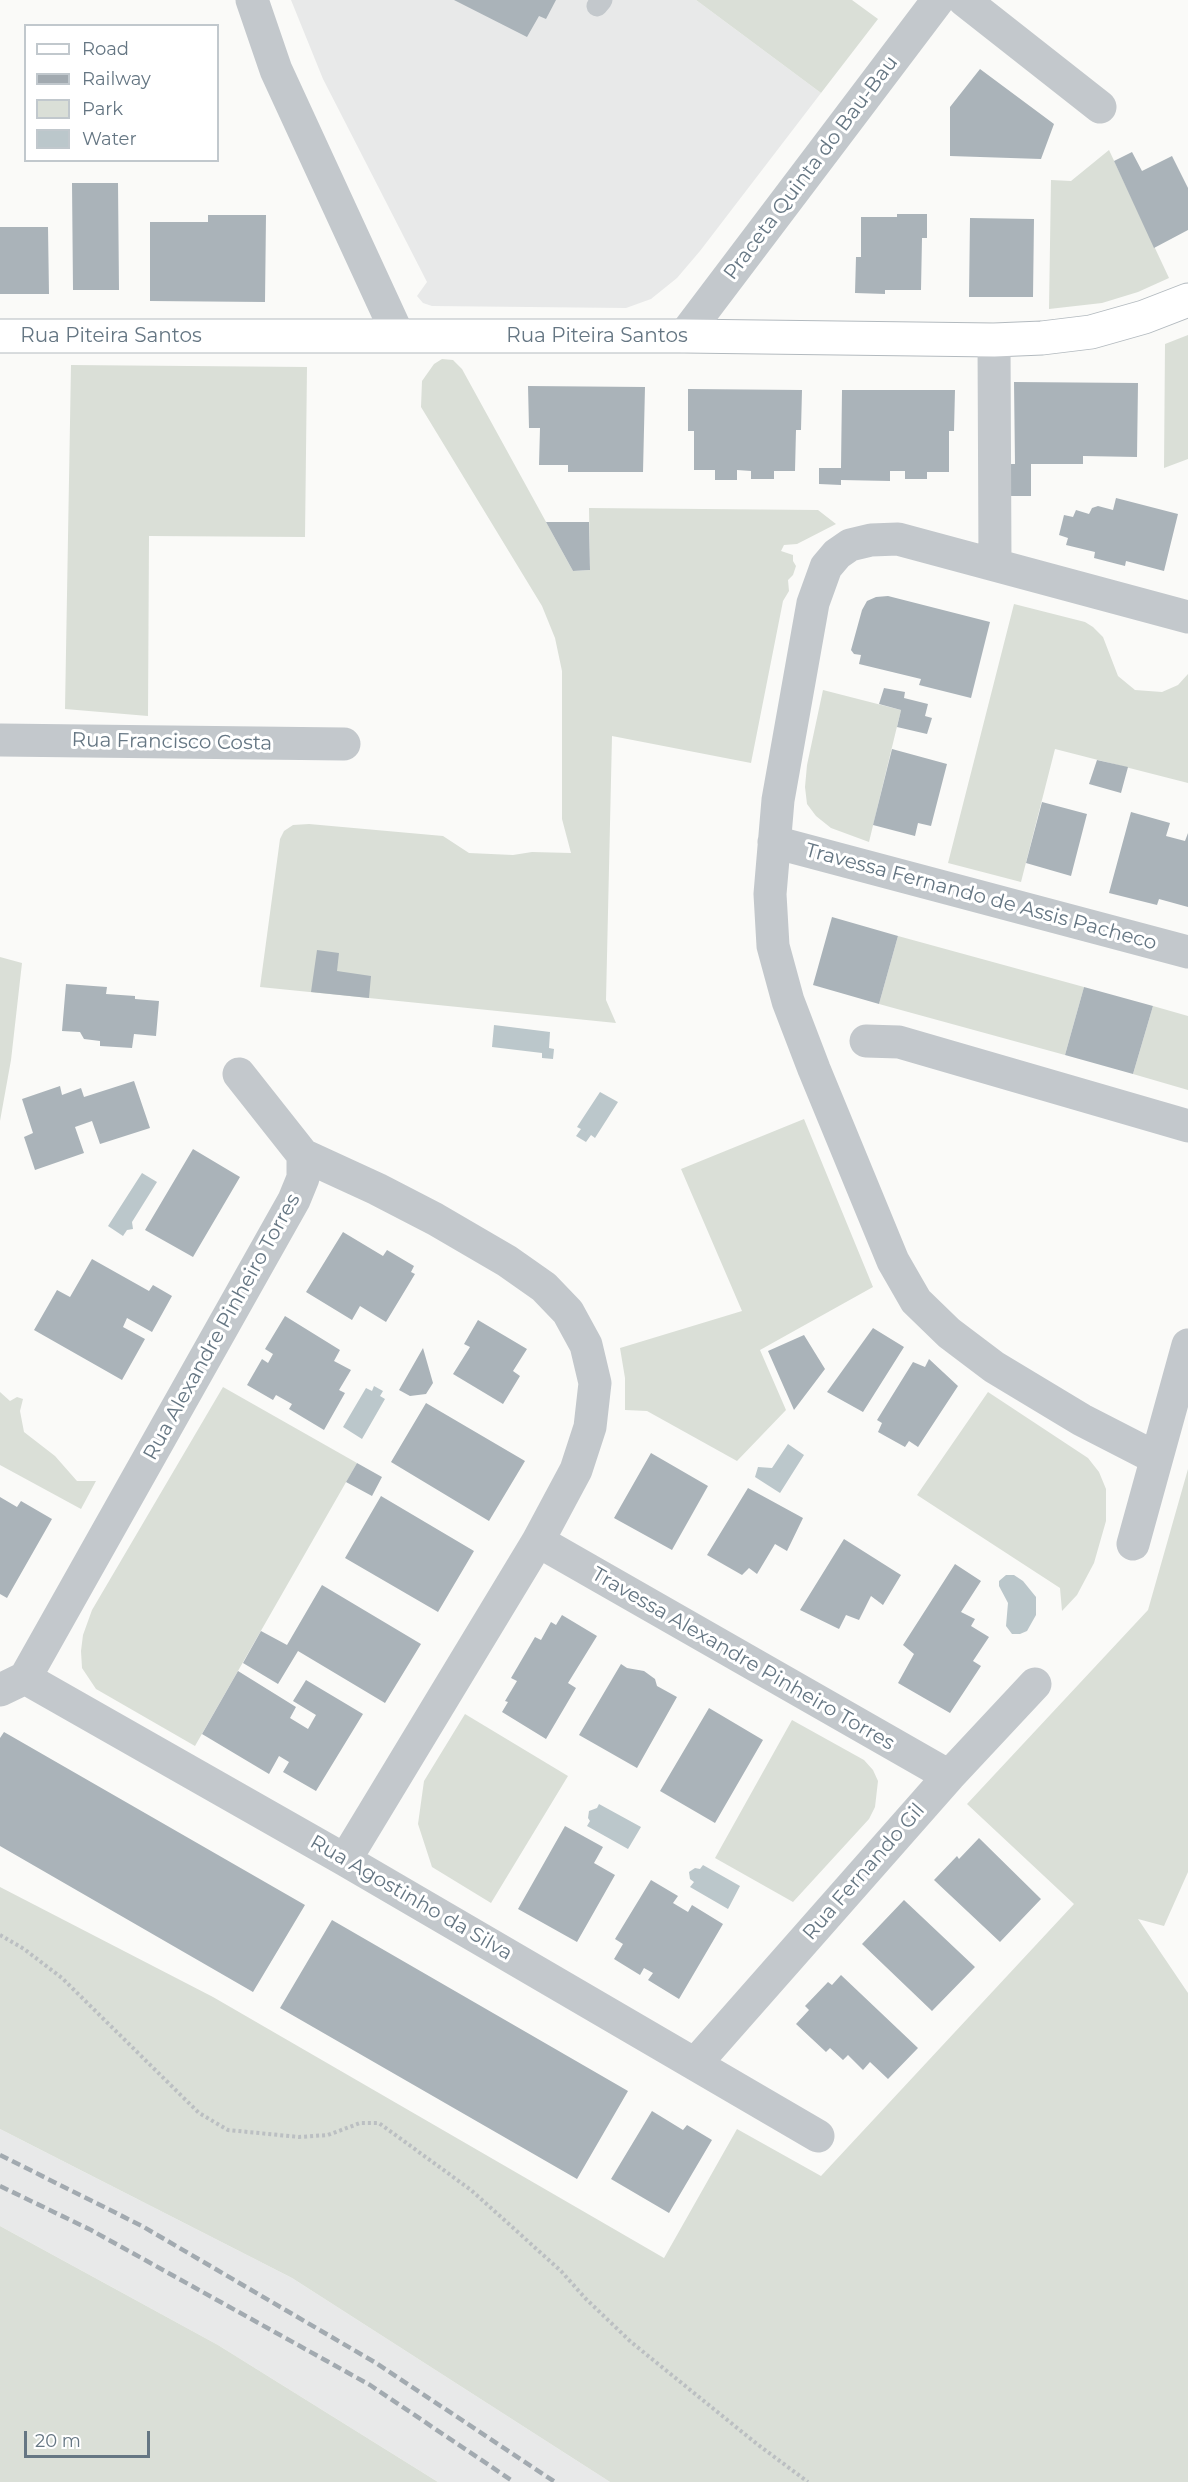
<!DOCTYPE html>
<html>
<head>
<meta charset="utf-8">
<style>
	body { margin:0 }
	#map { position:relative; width:1188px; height:2482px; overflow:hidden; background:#fafaf8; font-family:Montserrat,sans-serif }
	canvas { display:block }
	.legend { position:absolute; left:24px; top:24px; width:195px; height:138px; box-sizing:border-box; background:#fff; border:2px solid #c1c8cd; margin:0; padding:8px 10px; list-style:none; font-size:18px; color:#657683 }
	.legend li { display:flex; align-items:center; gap:12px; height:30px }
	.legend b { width:30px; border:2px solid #c1c8cd }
	.scale { position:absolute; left:24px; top:2431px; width:126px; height:27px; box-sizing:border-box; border:3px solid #657683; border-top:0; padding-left:8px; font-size:18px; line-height:21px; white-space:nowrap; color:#657683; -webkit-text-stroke:4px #fff; paint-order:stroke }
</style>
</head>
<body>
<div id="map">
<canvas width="1188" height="2482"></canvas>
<ul class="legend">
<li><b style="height:8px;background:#fff"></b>Road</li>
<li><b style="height:8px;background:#a2aab0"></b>Railway</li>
<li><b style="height:16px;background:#dadfd7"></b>Park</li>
<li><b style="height:16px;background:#bbc7cb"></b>Water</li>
</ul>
<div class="scale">20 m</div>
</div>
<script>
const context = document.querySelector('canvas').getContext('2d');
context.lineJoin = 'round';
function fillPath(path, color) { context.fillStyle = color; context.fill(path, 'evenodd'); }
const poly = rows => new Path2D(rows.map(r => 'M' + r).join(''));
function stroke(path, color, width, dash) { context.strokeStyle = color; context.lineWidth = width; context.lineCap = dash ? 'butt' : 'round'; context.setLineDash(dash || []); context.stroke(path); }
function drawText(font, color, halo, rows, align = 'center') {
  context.font = font + ' Montserrat,sans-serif'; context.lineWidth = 6; context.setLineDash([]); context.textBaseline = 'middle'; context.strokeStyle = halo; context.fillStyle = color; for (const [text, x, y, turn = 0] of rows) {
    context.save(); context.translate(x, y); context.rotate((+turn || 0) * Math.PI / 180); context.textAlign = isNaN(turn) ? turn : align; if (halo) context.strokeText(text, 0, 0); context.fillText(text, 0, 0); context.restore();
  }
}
fillPath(poly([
	[291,0,696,0,821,93,700,251,677,278,651,299,626,308,432,306,423,303,417,296,427,282,323,79],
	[0,2129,292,2278,610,2482,438,2482,218,2345,0,2226]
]), '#e8e9e9');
fillPath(poly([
	[696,0,852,0,878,19,821,93],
	[1109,150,1169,278,1138,292,1102,303,1049,309,1051,180,1071,181],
	[1188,335,1188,459,1164,468,1165,344],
	[442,359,453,360,462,369,573,571,590,570,589,508,818,510,836,524,797,544,784,545,781,551,793,555,793,561,796,566,793,575,788,580,789,591,783,601,751,763,612,736,606,1000,616,1023,260,987,280,839,284,831,293,825,309,824,443,836,469,853,513,855,532,852,571,853,562,819,562,671,555,638,542,606,421,407,422,381,434,364],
	[71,365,307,367,305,537,149,536,148,716,65,709],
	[1014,604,1085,622,1093,627,1103,637,1118,676,1135,690,1162,692,1178,685,1188,674,1188,783,1055,749,1021,882,948,863],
	[823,690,901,710,869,842,831,828,816,816,807,804,805,787,807,765],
	[898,936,1084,987,1065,1055,879,1004],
	[0,957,22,963,11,1060,0,1121],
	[1153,1006,1188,1016,1188,1090,1133,1074],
	[804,1119,873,1287,760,1350,786,1410,737,1461,647,1411,625,1410,625,1378,620,1348,742,1311,681,1169],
	[223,1387,357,1463,195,1746,96,1689,82,1668,81,1651,83,1635,92,1610],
	[0,1392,10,1401,17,1397,23,1399,20,1411,24,1432,55,1456,77,1481,96,1481,81,1509,0,1465],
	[988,1392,1088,1458,1099,1472,1106,1489,1106,1521,1094,1563,1077,1595,1062,1611,1060,1588,917,1495],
	[1188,1469,1188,1872,1164,1926,1138,1919,1188,1993,1188,2482,610,2482,292,2278,0,2129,0,1887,213,1997,664,2258,737,2129,821,2176,1074,1904,967,1804,1148,1610],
	[465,1714,568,1776,491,1903,432,1867,418,1824,424,1781],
	[792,1720,864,1760,873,1770,878,1781,875,1807,869,1819,793,1902,715,1858],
	[0,2226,218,2345,438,2482,0,2482]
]), '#dadfd7');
fillPath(poly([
	[494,1025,550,1032,549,1048,554,1049,553,1059,542,1058,542,1053,492,1047],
	[600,1092,618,1102,595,1138,591,1135,586,1142,576,1136,581,1129,577,1127],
	[142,1173,157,1182,132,1222,133,1229,127,1230,123,1236,108,1226],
	[374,1386,383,1391,380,1396,385,1399,362,1439,343,1427,366,1388,372,1391],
	[788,1444,804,1455,780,1493,755,1477,758,1467,772,1468],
	[1006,1575,1014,1575,1023,1581,1036,1597,1036,1615,1027,1631,1020,1634,1012,1634,1006,1626,1008,1603,999,1586,999,1581],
	[599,1804,641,1827,628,1849,587,1826,590,1821,588,1818,589,1811,597,1808],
	[703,1865,740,1886,728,1909,690,1887,694,1882,690,1879,689,1872,695,1868,700,1869]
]), '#bbc7cb');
fillPath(poly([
	[454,0,556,0,546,19,539,16,527,37],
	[980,69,1054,124,1041,159,950,156,950,107],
	[1132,152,1142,171,1172,156,1188,188,1188,230,1154,248,1114,161],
	[72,183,118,183,119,290,73,290],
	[897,214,927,214,927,238,922,238,921,290,885,290,885,294,855,293,856,257,861,257,861,217,897,217],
	[208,215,266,215,265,302,150,301,150,222,208,222],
	[970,218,1034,219,1033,297,969,297],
	[0,227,48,227,49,294,0,294],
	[1014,382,1138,383,1137,457,1083,456,1083,464,1031,464,1031,496,1003,496,1003,464,1015,464],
	[528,386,645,387,643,472,568,472,568,465,539,465,540,428,529,428],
	[688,389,802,390,801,430,796,430,795,471,774,471,774,479,751,479,751,471,737,470,737,480,715,480,715,470,694,470,694,431,688,431],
	[842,390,955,390,954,431,949,431,949,472,927,472,927,479,905,479,905,471,890,471,890,481,841,480,841,485,819,484,819,468,841,468],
	[1116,498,1178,514,1164,571,1126,561,1125,566,1094,558,1095,552,1066,545,1068,538,1059,535,1064,515,1073,517,1076,510,1089,514,1092,508,1098,506,1113,510],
	[546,522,589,522,590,570,573,571],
	[888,596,990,622,971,698,919,685,921,679,859,664,861,655,854,654,851,650,862,610,867,601,876,597],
	[884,688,905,692,904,698,928,704,925,716,932,718,927,734,897,727,901,710,879,704],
	[892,749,947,764,931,826,918,823,915,836,873,825],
	[1097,760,1128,767,1121,793,1089,784],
	[1042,802,1087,814,1071,876,1026,863],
	[1131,812,1170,823,1166,836,1185,841,1188,833,1188,907,1159,899,1157,905,1109,893],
	[832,917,898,936,879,1004,813,985],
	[317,950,339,953,337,971,371,976,369,998,311,992],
	[66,984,107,987,106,994,135,996,135,999,159,1001,156,1036,134,1034,132,1048,100,1046,100,1041,84,1039,80,1032,62,1031],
	[1084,987,1153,1006,1133,1074,1065,1055],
	[134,1081,150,1128,100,1144,92,1121,75,1127,84,1153,35,1170,24,1137,33,1133,22,1099,60,1086,62,1095,81,1088,84,1097],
	[193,1149,240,1177,193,1257,145,1230],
	[343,1232,383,1256,387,1250,414,1266,411,1272,415,1274,386,1322,360,1306,352,1320,306,1292],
	[92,1259,149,1291,153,1285,172,1296,152,1332,127,1318,123,1327,145,1339,122,1380,34,1330,57,1290,70,1297],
	[285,1316,340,1350,334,1361,351,1370,339,1390,345,1393,324,1430,289,1409,292,1404,276,1395,273,1400,247,1385,262,1359,268,1363,273,1354,265,1349],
	[478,1320,527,1349,513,1371,520,1376,503,1404,453,1374,470,1347,464,1344],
	[873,1328,904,1347,863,1412,827,1392],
	[804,1335,825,1369,794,1410,768,1351],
	[423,1348,433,1383,426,1394,410,1396,399,1390],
	[929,1359,958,1386,918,1447,909,1441,905,1447,878,1432,882,1423,877,1420,913,1362,925,1367],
	[426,1403,525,1461,489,1521,391,1462],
	[651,1453,708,1486,672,1550,614,1518],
	[357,1463,382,1477,372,1496,346,1482],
	[748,1488,803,1518,787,1551,775,1544,757,1574,749,1568,742,1575,707,1555],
	[381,1496,474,1551,438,1612,345,1558],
	[0,1497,17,1507,21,1501,52,1519,7,1598,0,1594],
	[844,1539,901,1575,883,1605,871,1596,859,1620,846,1615,839,1629,800,1610],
	[955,1564,981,1581,961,1612,975,1619,971,1626,989,1637,973,1661,981,1666,950,1713,898,1683,914,1654,903,1645],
	[322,1585,421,1644,385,1703,298,1651,278,1684,243,1663,261,1631,287,1645],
	[562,1615,597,1636,568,1683,576,1688,546,1739,502,1712,508,1702,505,1701,517,1681,511,1678,535,1637,541,1640,551,1622,556,1625],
	[621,1664,627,1668,644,1671,655,1679,657,1686,677,1697,637,1768,579,1735],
	[238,1671,296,1707,290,1718,308,1729,316,1715,293,1701,306,1680,363,1714,316,1791,283,1772,289,1762,279,1756,269,1774,202,1734],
	[709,1708,763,1740,715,1823,660,1791],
	[4,1732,305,1905,253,1992,0,1846,0,1738],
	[565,1826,603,1847,594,1863,615,1875,577,1942,518,1909],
	[979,1838,1041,1899,1000,1942,934,1880,957,1856,959,1859],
	[651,1880,678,1896,673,1903,688,1912,692,1905,723,1924,679,1999,648,1980,653,1973,644,1968,640,1975,614,1959,623,1944,615,1939],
	[904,1900,975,1967,932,2011,862,1944],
	[332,1920,628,2091,577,2179,280,2008],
	[841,1975,918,2048,888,2079,870,2062,863,2070,848,2055,843,2060,830,2048,826,2052,796,2024,809,2010,805,2006,828,1982,832,1985],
	[652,2111,683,2130,687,2125,712,2140,669,2213,611,2179]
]), '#aab3b9');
const secondary = poly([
	[0,336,684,336,994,340,1042,338,1091,332,1144,317,1188,300]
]);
stroke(secondary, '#b3babf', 35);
stroke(poly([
	[0,1935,24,1949,62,1978,199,2113,228,2130,299,2137,328,2135,360,2123,379,2123,471,2190,561,2271,585,2298,631,2342,757,2444,808,2482]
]), '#bbbfc2', 4, [3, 3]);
stroke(poly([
	[597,6,602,0]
]), '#c3c8cc', 21);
stroke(poly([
	[252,0,276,70,398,335],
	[964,0,1100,107],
	[684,336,938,0],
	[994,340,995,564],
	[0,740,344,744],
	[774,842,1188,952],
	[866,1041,899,1042,1188,1126],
	[239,1074,303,1155],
	[1156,1458,1082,1420,994,1367,949,1333,916,1301,893,1261,814,1069,788,1001,773,946,770,894,778,800,813,603,826,567,837,554,850,545,871,540,898,539,1188,617],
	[538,1541,949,1776],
	[1133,1544,1188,1345],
	[25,1678,294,1200,303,1178,303,1155,377,1189,435,1219,507,1261,544,1287,568,1312,586,1345,595,1383,590,1427,576,1470,538,1541,345,1860],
	[0,1690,25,1678,345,1860,818,2136],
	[696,2063,949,1776,1035,1684]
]), '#c3c8cc', 33);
stroke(secondary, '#fff', 33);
stroke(poly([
	[0,2155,142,2226,376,2363,555,2482],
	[0,2186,91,2230,370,2385,514,2482]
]), '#a2aab0', 4.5, [9, 4.5]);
drawText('20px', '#657683', '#fff', [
	["Praceta Quinta do Bau-Bau",811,168,-53],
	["Rua Piteira Santos",111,336],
	["Rua Piteira Santos",597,336],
	["Rua Francisco Costa",172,742,1],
	["Travessa Fernando de Assis Pacheco",981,897,15],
	["Rua Alexandre Pinheiro Torres",222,1327,-61],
	["Travessa Alexandre Pinheiro Torres",743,1659,30],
	["Rua Fernando Gil",864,1872,-49],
	["Rua Agostinho da Silva",411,1898,30]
]);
</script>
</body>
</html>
